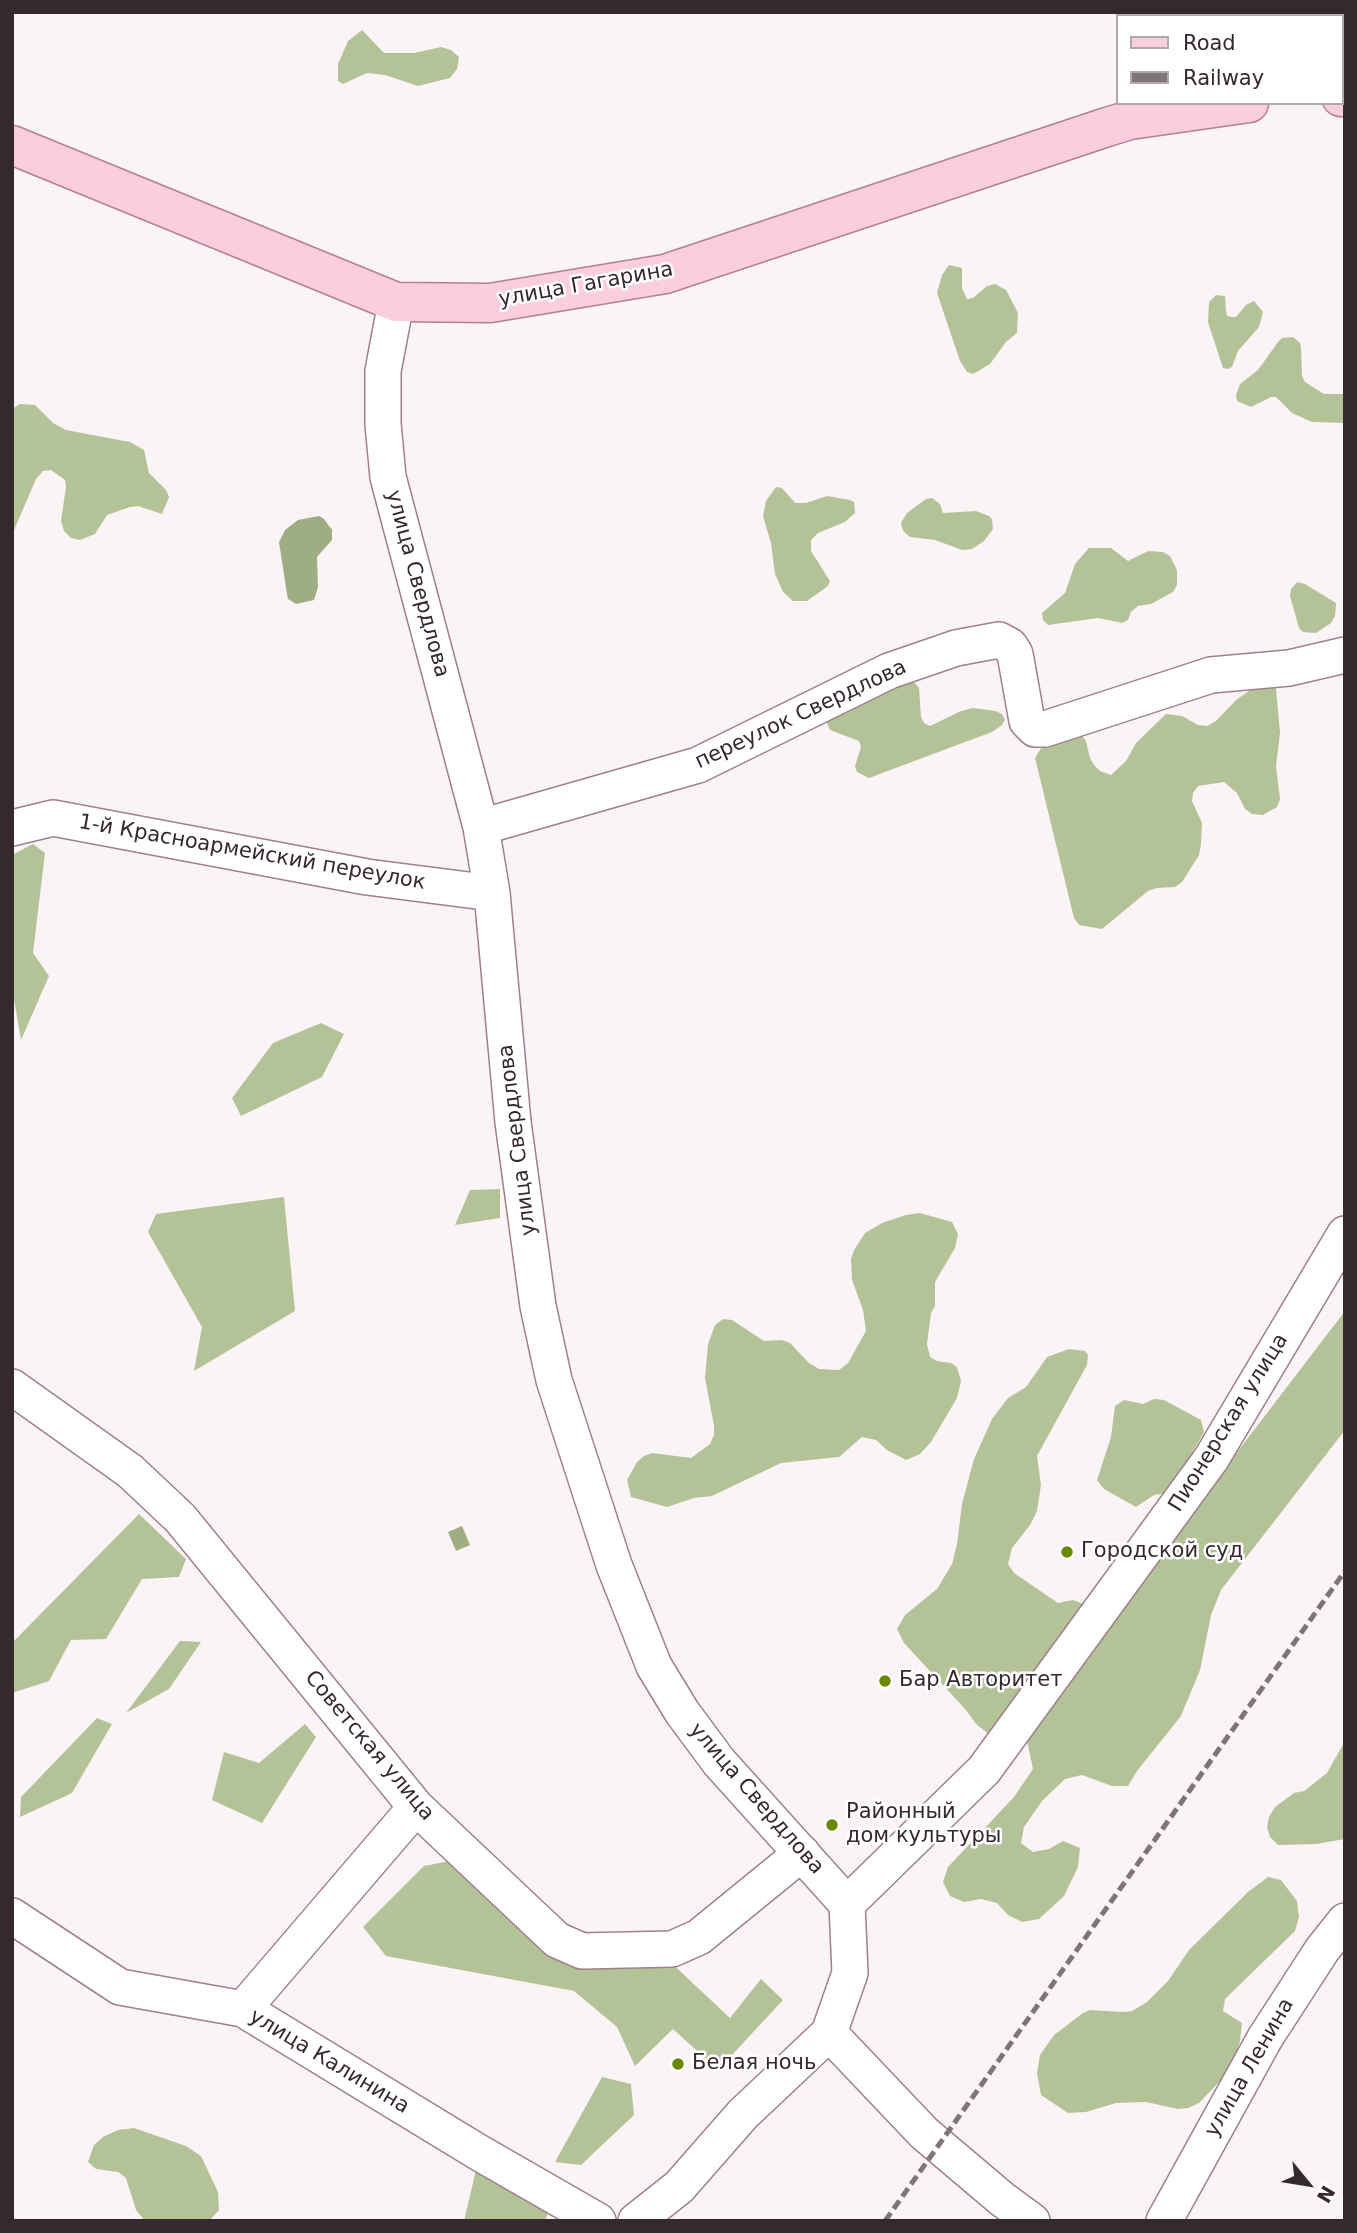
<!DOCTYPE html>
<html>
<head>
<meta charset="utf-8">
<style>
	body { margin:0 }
	#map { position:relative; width:1357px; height:2233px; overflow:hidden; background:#fbf4f6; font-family:"DejaVu Sans",sans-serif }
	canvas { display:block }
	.frame { position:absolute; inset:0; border:14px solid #36292d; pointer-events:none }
	.legend { position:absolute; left:1116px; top:14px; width:228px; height:91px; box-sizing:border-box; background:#fff; border:2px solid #afa9ab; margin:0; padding:9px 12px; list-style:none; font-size:21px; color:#36292d }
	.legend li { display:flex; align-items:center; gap:14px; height:35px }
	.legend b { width:35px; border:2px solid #afa9ab }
	.north { position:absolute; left:1273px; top:2149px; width:70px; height:70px; -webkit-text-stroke:5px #fff; paint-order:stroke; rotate:120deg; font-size:19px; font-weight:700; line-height:28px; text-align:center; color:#36292d }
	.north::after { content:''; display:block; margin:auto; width:24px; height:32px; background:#36292d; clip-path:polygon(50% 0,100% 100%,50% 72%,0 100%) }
</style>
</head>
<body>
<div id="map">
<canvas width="1357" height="2233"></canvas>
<div class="frame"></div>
<ul class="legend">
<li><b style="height:9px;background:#fbcedd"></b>Road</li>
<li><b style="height:9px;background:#7f7477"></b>Railway</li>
</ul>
<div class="north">N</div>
</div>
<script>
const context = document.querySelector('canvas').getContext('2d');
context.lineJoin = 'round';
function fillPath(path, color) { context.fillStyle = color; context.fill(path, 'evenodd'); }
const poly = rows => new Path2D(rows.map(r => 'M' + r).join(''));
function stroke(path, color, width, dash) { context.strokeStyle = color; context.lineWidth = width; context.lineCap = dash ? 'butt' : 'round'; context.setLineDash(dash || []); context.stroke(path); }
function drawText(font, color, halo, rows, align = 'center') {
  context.font = font + ' "DejaVu Sans",sans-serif'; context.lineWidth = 5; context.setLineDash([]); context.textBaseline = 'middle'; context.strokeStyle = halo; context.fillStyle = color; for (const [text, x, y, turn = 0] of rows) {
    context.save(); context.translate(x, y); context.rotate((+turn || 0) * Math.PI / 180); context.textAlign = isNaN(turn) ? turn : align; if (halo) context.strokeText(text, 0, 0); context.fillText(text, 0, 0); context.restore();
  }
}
fillPath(poly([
	[362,30,384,53,414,53,441,47,451,50,459,57,457,69,450,78,418,86,385,75,367,73,343,84,338,81,338,64,348,41],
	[949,265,962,268,962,288,967,299,973,298,987,286,995,284,1006,290,1018,313,1017,333,1006,342,990,364,973,374,967,372,960,361,937,293,942,275],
	[1216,295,1225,296,1226,310,1227,316,1231,317,1236,317,1246,305,1254,301,1263,312,1259,327,1238,351,1232,367,1228,369,1223,368,1208,322,1209,302],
	[1293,337,1300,343,1301,348,1302,376,1305,382,1324,394,1345,394,1345,423,1312,422,1292,413,1276,397,1271,397,1251,407,1237,401,1236,395,1240,384,1258,370,1278,342,1282,338],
	[20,404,35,405,53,423,66,430,130,442,144,450,149,473,166,490,169,497,162,514,138,506,130,507,107,515,95,534,80,540,71,538,64,531,61,521,66,487,65,480,51,470,43,471,36,479,12,535,12,409],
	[776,487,782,488,795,503,806,503,827,496,850,500,854,502,855,513,845,522,818,533,811,540,811,551,830,581,828,586,807,601,793,601,783,592,775,574,771,543,763,516,766,501],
	[932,498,940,504,943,513,976,511,989,516,992,519,993,529,984,541,972,549,962,550,935,540,910,537,903,531,901,523,907,513,926,499],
	[1089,548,1111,548,1128,561,1148,551,1163,552,1170,556,1177,570,1177,585,1173,592,1151,604,1138,606,1131,612,1128,620,1122,623,1098,618,1048,625,1043,620,1042,613,1065,593,1075,564],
	[1297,582,1305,584,1336,603,1335,616,1331,623,1316,633,1303,632,1299,628,1290,596,1291,589],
	[901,677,915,683,919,688,921,717,924,723,930,726,961,711,973,708,996,711,1002,714,1005,720,1002,725,992,732,869,778,857,772,855,766,861,747,859,741,830,730,825,718],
	[1268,682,1276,688,1280,733,1276,766,1280,799,1277,807,1263,815,1252,814,1245,809,1237,793,1224,782,1198,786,1193,793,1192,801,1202,823,1201,844,1199,855,1182,882,1175,887,1157,888,1148,891,1102,929,1079,925,1074,918,1035,758,1045,742,1081,734,1086,741,1090,758,1094,765,1100,771,1111,775,1126,761,1136,743,1166,714,1182,716,1198,725,1207,726,1216,721,1236,700,1253,688],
	[33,844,45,853,33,953,49,976,21,1040,12,988,12,855],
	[321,1023,344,1034,322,1077,241,1116,232,1098,273,1043],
	[500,1189,500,1218,455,1225,470,1190],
	[284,1197,295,1311,194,1371,202,1327,148,1232,156,1214],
	[920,1213,952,1222,958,1234,955,1248,935,1282,935,1306,931,1313,927,1344,930,1357,937,1361,951,1363,957,1367,961,1381,957,1398,931,1442,920,1454,906,1460,887,1450,876,1440,862,1437,839,1457,781,1463,712,1496,694,1498,667,1507,631,1497,627,1480,637,1462,644,1456,652,1453,691,1458,710,1444,714,1435,714,1426,705,1378,708,1344,715,1325,723,1319,732,1320,764,1341,782,1340,790,1343,809,1363,819,1369,839,1370,848,1363,866,1331,863,1310,852,1280,851,1259,854,1250,865,1233,882,1223,906,1215],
	[1345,1311,1345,1430,1221,1590,1211,1615,1200,1670,1181,1716,1137,1771,1128,1786,1112,1786,1082,1775,1065,1779,1042,1801,1024,1827,1021,1843,1033,1852,1049,1849,1063,1841,1080,1848,1078,1867,1064,1896,1039,1919,1022,1922,1008,1915,997,1903,981,1899,964,1902,950,1896,943,1882,948,1867,1014,1797,1033,1769,1026,1736,1043,1706],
	[1069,1349,1085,1351,1088,1355,1087,1365,1037,1456,1041,1485,1037,1511,1030,1525,1012,1548,1008,1564,1014,1573,1058,1603,1073,1600,1084,1604,989,1734,976,1724,966,1710,904,1643,897,1629,905,1615,937,1589,952,1564,957,1544,962,1504,974,1459,992,1419,1008,1398,1026,1387,1047,1357],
	[1154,1399,1164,1400,1201,1420,1204,1432,1171,1489,1167,1493,1154,1495,1136,1507,1104,1489,1097,1480,1111,1437,1115,1406,1124,1400,1143,1404],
	[139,1514,186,1559,179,1577,142,1579,106,1639,71,1640,49,1681,12,1693,13,1642],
	[180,1641,201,1642,169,1689,126,1713],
	[97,1718,112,1724,72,1793,20,1817,21,1797],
	[305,1724,316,1737,262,1823,212,1800,224,1752,259,1763],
	[1345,1741,1345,1839,1316,1844,1278,1845,1270,1837,1267,1827,1269,1817,1275,1807,1294,1793,1304,1791,1327,1773],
	[450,1861,561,1957,666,1958,730,2018,761,1979,783,2000,718,2070,673,2029,635,2066,617,2027,574,1991,386,1956,363,1927,424,1866],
	[1268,1877,1281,1880,1297,1901,1299,1917,1295,1931,1225,1999,1223,2011,1242,2023,1240,2041,1233,2065,1221,2080,1199,2103,1188,2108,1178,2109,1146,2102,1116,2103,1086,2112,1068,2113,1041,2095,1037,2073,1040,2055,1054,2035,1083,2013,1090,2010,1124,2012,1132,2011,1147,2002,1168,1981,1189,1950,1248,1892],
	[602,2077,631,2084,634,2115,581,2165,555,2162],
	[134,2128,186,2146,201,2156,218,2192,219,2210,209,2221,145,2221,136,2210,126,2178,118,2172,96,2169,88,2162,94,2145,103,2137,118,2130],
	[476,2170,551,2204,545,2221,464,2221]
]), '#b3c397');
fillPath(poly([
	[319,516,324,519,332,530,332,540,317,557,318,587,314,600,296,604,288,599,287,594,279,542,285,530,298,520],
	[462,1526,470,1545,456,1551,448,1532]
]), '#9ead82');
const minor = poly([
	[396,302,383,371,383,424,388,477,481,827,492,893,513,1122,538,1306,554,1380,614,1565,654,1666,682,1712,719,1762,847,1904],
	[481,827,698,765,889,671,956,648,999,640,1010,646,1015,654,1027,721,1035,729,1045,729,1211,675,1289,668,1345,655],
	[12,828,53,818,367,877,492,893],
	[12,1387,130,1471,180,1518,416,1807,557,1940,582,1951,672,1949,699,1937,802,1853],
	[12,1916,120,1987,243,2009,478,2152,598,2221],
	[243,2009,416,1807],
	[829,2033,924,2133,1002,2199,1032,2221],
	[636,2221,679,2187,743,2114,829,2033,850,1973,847,1904,984,1770,1211,1459,1345,1234],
	[1164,2221,1265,2038,1322,1950,1345,1921]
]);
const major = poly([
	[1341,97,1345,97],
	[12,145,396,302,490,303,665,274,1107,127,1130,120,1249,103]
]);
stroke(minor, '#a0808a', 38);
stroke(major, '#b47f91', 41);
stroke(minor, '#fff', 35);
stroke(major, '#fbcedd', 38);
stroke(poly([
	[885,2221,1345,1571]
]), '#7f7477', 5, [10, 5]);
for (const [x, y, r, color] of [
	[1067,1552,7,"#6a8802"],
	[885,1681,7,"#6a8802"],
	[832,1825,7,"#6a8802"],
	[678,2064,7,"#6a8802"]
]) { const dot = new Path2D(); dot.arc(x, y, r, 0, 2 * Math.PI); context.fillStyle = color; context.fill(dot); stroke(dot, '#fff', 2.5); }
drawText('21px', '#36292d', '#fff', [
	["улица Гагарина",586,285,-10],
	["улица Свердлова",417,584,75],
	["переулок Свердлова",801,715,-25],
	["1-й Красноармейский переулок",252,853,10],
	["улица Свердлова",518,1140,-97],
	["Пионерская улица",1229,1423,-58],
	["Советская улица",369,1746,50],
	["улица Свердлова",756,1799,49],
	["улица Калинина",329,2062,31],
	["улица Ленина",1250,2068,-60]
]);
drawText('21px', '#36292d', '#fff', [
	["Городской суд",1081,1552],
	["Бар Авторитет",899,1681],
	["Районный",846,1813],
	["дом культуры",846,1837],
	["Белая ночь",692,2064]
], 'left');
</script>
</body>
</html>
